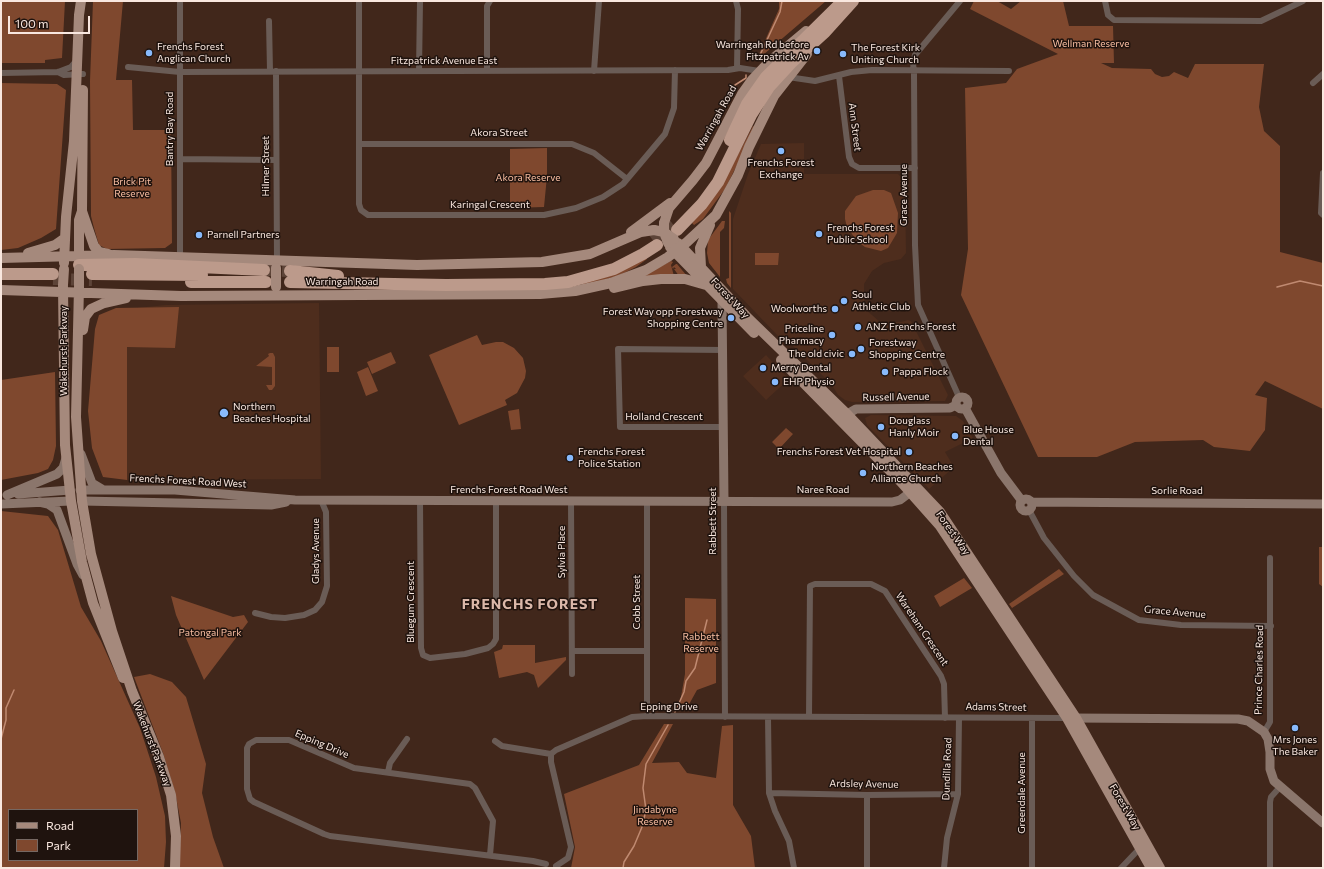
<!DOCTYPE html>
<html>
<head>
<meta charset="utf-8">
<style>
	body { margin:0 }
	#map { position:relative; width:1324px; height:869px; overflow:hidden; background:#41271b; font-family:Commissioner,sans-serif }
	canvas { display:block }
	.frame { position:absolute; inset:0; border:2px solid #f9e7df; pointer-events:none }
	.legend { position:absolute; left:8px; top:809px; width:130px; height:52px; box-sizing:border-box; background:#1f130e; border:1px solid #766862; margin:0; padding:5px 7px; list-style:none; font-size:12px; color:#f9e7df }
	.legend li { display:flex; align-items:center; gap:8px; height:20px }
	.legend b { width:20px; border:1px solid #766862 }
	.scale { position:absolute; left:8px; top:16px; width:82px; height:18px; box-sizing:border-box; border:2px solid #f9e7df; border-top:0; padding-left:5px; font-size:12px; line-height:14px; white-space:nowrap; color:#f9e7df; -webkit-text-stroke:3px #1f130e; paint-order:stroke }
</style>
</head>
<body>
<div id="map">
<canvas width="1324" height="869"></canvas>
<div class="frame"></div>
<ul class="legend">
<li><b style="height:5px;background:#a5897c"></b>Road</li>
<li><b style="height:11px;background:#7f482e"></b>Park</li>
</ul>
<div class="scale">100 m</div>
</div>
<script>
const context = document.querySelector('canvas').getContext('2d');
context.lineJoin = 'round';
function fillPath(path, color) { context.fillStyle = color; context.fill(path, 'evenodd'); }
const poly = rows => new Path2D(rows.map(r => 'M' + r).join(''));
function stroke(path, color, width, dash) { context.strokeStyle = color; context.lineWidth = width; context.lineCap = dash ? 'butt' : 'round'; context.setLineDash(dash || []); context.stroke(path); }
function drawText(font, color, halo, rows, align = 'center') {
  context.font = font + ' Commissioner,sans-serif'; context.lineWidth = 3; context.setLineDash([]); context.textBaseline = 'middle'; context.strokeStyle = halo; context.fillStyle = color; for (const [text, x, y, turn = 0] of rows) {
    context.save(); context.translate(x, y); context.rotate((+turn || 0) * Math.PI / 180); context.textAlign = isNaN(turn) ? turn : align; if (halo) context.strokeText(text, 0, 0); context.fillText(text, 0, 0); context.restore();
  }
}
fillPath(poly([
	[804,143,804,174,898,174,905,181,906,253,901,259,884,263,872,271,864,284,864,308,880,322,901,322,908,320,911,321,948,395,945,401,852,402,845,400,838,395,832,385,789,342,780,338,733,289,733,219,748,174,761,144],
	[319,303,321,479,127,480,127,309,166,305],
	[766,355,789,379,766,400,743,376],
	[871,415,956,416,963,421,973,438,945,452,954,467,929,489,867,425,865,418]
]), '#4e2d1d');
fillPath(poly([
	[1,1,65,1,62,58,45,60,45,63,1,63],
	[93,1,123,1,116,80,132,80,133,130,171,130,172,243,165,248,107,249,99,245,94,228,91,216,90,81],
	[779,1,826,1,756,61,779,9],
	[974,1,997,1,1011,9,1021,1,1063,1,1069,26,1113,26,1114,63,1101,63,1112,68,1151,69,1155,74,1162,77,1169,76,1174,72,1188,78,1195,64,1264,64,1259,107,1264,131,1280,146,1280,252,1323,263,1323,409,1265,381,1255,395,1267,398,1265,430,1250,451,1214,447,1203,440,1135,442,1097,457,1038,457,961,295,968,249,965,88,1006,83,1017,69,1058,54,970,9],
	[1,83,57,84,66,90,56,229,41,238,18,248,1,250],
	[753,126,756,127,725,189,703,219,694,225,692,223,721,187],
	[547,148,547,176,544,207,510,208,510,149],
	[873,190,884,190,891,193,898,213,897,233,888,248,881,251,865,247,857,241,847,227,845,219,845,211,856,196],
	[729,211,731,213,731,288,727,283,726,279,729,278],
	[722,221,725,221,724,228,720,232,720,277,709,263,707,253,708,240],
	[755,253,779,253,778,265,755,265],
	[646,257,647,259,636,267,618,276,594,283,584,284,583,282],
	[671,261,673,262,671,265,674,276,634,280],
	[676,264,677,264,687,276,679,276,674,269,676,269,674,267,673,269,672,267],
	[179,307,175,348,127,347,127,480,103,477,92,448,88,411,95,329,99,315,116,308],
	[477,335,482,345,496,342,503,342,514,348,523,358,526,371,525,378,517,393,505,400,507,405,459,425,429,355],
	[327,347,339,347,339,372,327,372],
	[391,352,396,363,372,374,367,362],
	[270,353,273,353,275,357,275,386,272,390,269,390,266,385,272,385,272,367,256,366,269,356,268,354],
	[368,367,378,391,366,396,357,372],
	[55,372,56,446,53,460,48,469,38,473,1,480,1,380],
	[519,409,521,429,511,430,508,411],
	[786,428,793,434,779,449,772,442],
	[1,511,48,516,58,530,81,607,101,641,140,728,156,777,165,816,166,842,164,868,1,868],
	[9,810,137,810,137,860,9,860],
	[1319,547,1323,547,1323,587,1319,584],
	[1059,569,1064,574,1012,608,1009,604],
	[964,578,972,588,940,607,934,596],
	[171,596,233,617,244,615,248,622,204,680,176,615],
	[685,598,716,599,716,683,697,690,687,708,679,708,685,674],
	[503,645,535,645,535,663,566,657,566,660,538,688,534,675,527,672,499,678,494,652,502,649],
	[150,674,172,682,186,697,206,764,202,793,213,837,224,868,179,868,181,823,175,792,163,753,134,677],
	[664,724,673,724,652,763,679,762,687,773,716,778,722,726,733,725,733,805,751,836,755,868,571,868,575,847,564,794,639,765]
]), '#7f482e');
stroke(poly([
	[760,55,780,12,782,1],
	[735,85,746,78,746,75],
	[1277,287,1300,281,1323,286],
	[675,712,684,692,686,681,695,668,707,620],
	[1,739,6,720,6,708,14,690],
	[623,868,624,862,634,846,642,827,646,810,643,788,646,764,668,725]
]), '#c08a71', 1.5);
stroke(poly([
	[652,239,672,223],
	[264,270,290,271],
	[53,279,92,280]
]), '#5d4438', 12, [12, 6]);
stroke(poly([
	[180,1,180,256],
	[359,1,359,204,361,210,368,215,544,215,576,208,603,197,623,184,665,134,674,108,675,70],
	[736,1,738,9,737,68],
	[1105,1,1108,15,1114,20,1261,21,1303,1],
	[269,21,270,71],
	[128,67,180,72,728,70,740,68,759,71],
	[276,71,277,260],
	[419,71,420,2],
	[487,71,487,6,490,1],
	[594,71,599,1],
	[58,72,64,75,83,74],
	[1,73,58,72,71,67,77,60],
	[839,76,849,157,852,164,859,168,915,168],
	[788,77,815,81,851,72,872,70,1009,71],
	[1313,83,1323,74],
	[359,144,572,144,594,153,627,179],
	[181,159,276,160],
	[1323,173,1321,213,1323,215],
	[959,397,918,305,915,245,914,74,913,62,915,55,960,1],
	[723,427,620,427,618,349,724,350],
	[420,499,421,648,423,655,430,658,465,654,488,648,493,644,496,639,496,502],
	[571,501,572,674],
	[724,501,725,717],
	[1029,510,1044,538,1074,576,1093,595,1139,620,1181,625,1271,626],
	[255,613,271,617,285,618,304,615,315,610,322,602,327,586,326,512,321,500],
	[572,651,646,651],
	[647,704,647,501],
	[768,717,769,793,775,811,789,841,794,868],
	[809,717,810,586,815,584,871,584,885,591,941,676,944,684,945,718],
	[1264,732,1270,722,1270,558],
	[495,741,502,746,551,754],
	[388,772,390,763,407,739],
	[769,793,867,795,958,794],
	[490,855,493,821,475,788,470,784,354,768,289,740,256,740,249,744,247,748,247,789,250,799,254,802,324,834,330,836,533,861,546,864],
	[556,866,568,858,571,847,551,762,551,754,556,750,632,717,647,716,1067,718],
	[867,868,867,795],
	[944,868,947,838,958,794,959,718],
	[1032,868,1032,719],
	[1121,868,1141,847],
	[1270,868,1270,802,1271,797,1280,787]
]), '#6a5c56', 6);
stroke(poly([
	[722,299,724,501],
	'956 403a6 6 0 1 1 12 0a6 6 0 1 1-12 0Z',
	[965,408,1001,473,1022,501],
	[842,417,856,409,950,408,956,405],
	[81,454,92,483,102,489],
	[80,490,175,490,295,500,892,502,900,500,916,488],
	[18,494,70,490],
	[7,495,57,474,63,468,66,458],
	'1020 505a6 6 0 1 1 12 0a6 6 0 1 1-12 0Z',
	[82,501,271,505,286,502],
	[39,502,48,504,57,510,77,564,83,575],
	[1031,502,1323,504],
	[1,504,71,501],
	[1070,718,1238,719,1248,721,1264,732,1268,739,1270,752,1270,769,1274,781,1323,823]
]), '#8b766c', 9);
stroke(poly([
	[82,211,94,246,99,252,108,254],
	[664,223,669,208,693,180,706,163,742,94,752,80,770,61,806,31],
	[631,232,670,203],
	[678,243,746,316,846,413,940,512,1076,718,1160,868],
	[670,247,754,333],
	[28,253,55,245,65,238],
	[1,258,114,255,417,265,542,262,590,254,641,232,654,230],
	[64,263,66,217,74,141,79,15,81,1],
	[79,263,79,220,82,211,83,90],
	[701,267,700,248,710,225],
	[63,287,65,445,71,501,82,562,93,603,123,678],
	[79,287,76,417,82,501,91,554,112,631,132,691,159,757,171,795,176,836,175,868],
	[614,288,643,281,661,279,685,279,706,285],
	[1,290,181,296,540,294,575,291,611,283,646,270,668,257,687,242,716,215,738,175,749,147,774,96,807,54],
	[83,330,85,317,91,309,104,303,126,298],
	[781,360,901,482,940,526,1067,718,1151,868]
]), '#a5897c', 10);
stroke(poly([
	[730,140,747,104,766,77,843,1],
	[677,230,702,204,718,182,751,115,769,87,792,62,825,32,853,1],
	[79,265,135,264,264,270],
	[290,271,338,276],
	[1,274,53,274],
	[92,274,202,275],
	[191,282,266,282],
	[290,282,446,285,545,284,568,282,614,269,643,254,657,245]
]), '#bc9a8b', 12);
stroke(poly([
	[664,223,664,232,668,243],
	[654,230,664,232,674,239],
	[63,285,64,269],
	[79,285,79,269],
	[276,287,276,268]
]), '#a5897c', 10);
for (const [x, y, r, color] of [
	[817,51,4,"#88bafc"],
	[149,53,4,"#88bafc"],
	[843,54,4,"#88bafc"],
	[781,151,4,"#88bafc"],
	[819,234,4,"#88bafc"],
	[199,235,4,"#88bafc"],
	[844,301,4,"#88bafc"],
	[835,309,4,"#88bafc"],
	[731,318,4,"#88bafc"],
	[858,327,4,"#88bafc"],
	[832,335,4,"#88bafc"],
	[861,349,4,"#88bafc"],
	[852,354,4,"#88bafc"],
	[763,368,4,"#88bafc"],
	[885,372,4,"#88bafc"],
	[775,382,4,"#88bafc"],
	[224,413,5,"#88bafc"],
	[881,427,4,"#88bafc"],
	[955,436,4,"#88bafc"],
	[909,452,4,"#88bafc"],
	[570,458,4,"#88bafc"],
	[863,473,4,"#88bafc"],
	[1295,728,4,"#88bafc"]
]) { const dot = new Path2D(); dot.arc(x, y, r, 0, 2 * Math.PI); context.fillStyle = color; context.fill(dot); stroke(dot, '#1f130e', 1.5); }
drawText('10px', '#f8bda1', '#1f130e', [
	["Wellman Reserve",1091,44],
	["Akora Reserve",528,178],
	["Brick Pit",132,182],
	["Reserve",132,194],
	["Patongal Park",210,633],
	["Rabbett",701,637],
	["Reserve",701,649],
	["Jindabyne",655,810],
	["Reserve",655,822]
]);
drawText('10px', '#f9e7df', '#1f130e', [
	["Warringah Rd before",809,45,"right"],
	["Fitzpatrick Av",809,57,"right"],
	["Frenchs Forest",157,47],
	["Anglican Church",157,59],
	["The Forest Kirk",851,48],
	["Uniting Church",851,60],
	["Frenchs Forest",781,163,"center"],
	["Exchange",781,175,"center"],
	["Frenchs Forest",827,228],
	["Public School",827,240],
	["Parnell Partners",207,235],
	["Soul",852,295],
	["Athletic Club",852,307],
	["Woolworths",827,309,"right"],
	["Forest Way opp Forestway",723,312,"right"],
	["Shopping Centre",723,324,"right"],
	["ANZ Frenchs Forest",866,327],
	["Priceline",824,329,"right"],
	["Pharmacy",824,341,"right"],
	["Forestway",869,343],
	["Shopping Centre",869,355],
	["The old civic",844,354,"right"],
	["Merry Dental",771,368],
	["Pappa Flock",893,372],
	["EHP Physio",783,382],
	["Northern",233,407],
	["Beaches Hospital",233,419],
	["Douglass",889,421],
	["Hanly Moir",889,433],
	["Blue House",963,430],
	["Dental",963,442],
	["Frenchs Forest",578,452],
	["Police Station",578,464],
	["Frenchs Forest Vet Hospital",901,452,"right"],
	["Northern Beaches",871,467],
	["Alliance Church",871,479],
	["Mrs Jones",1295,740,"center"],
	["The Baker",1295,752,"center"]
], 'left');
drawText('10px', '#f9e7df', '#1f130e', [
	["Fitzpatrick Avenue East",444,61],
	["Warringah Road",716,118,-61],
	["Ann Street",855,127,83],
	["Bantry Bay Road",170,129,-90],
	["Akora Street",499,133],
	["Hilmer Street",266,166,-90],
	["Grace Avenue",904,195,-90],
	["Karingal Crescent",490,205],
	["Warringah Road",342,282],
	["Forest Way",730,298,47],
	["Wakehurst Parkway",64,351,-90],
	["Russell Avenue",896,397,-1],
	["Holland Crescent",664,417],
	["Frenchs Forest Road West",188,481,3],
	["Frenchs Forest Road West",509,490],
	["Naree Road",823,490],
	["Sorlie Road",1177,491],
	["Rabbett Street",713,521,-90],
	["Forest Way",953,533,55],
	["Gladys Avenue",316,551,-90],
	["Sylvia Place",562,552,-90],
	["Bluegum Crescent",411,602,-90],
	["Cobb Street",637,602,-90],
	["Grace Avenue",1175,612,5],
	["Wareham Crescent",922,629,56],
	["Prince Charles Road",1259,670,-89],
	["Epping Drive",669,707],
	["Adams Street",996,707,1],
	["Wakehurst Parkway",152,744,69],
	["Epping Drive",322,744,23],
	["Dundilla Road",947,769,-88],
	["Ardsley Avenue",864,784,1],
	["Greendale Avenue",1022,793,-90],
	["Forest Way",1125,807,60]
]);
context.letterSpacing = '1px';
drawText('bold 14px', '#dbb8a9', '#1f130e', [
	["FRENCHS FOREST",530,604]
]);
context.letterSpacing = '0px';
</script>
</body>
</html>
